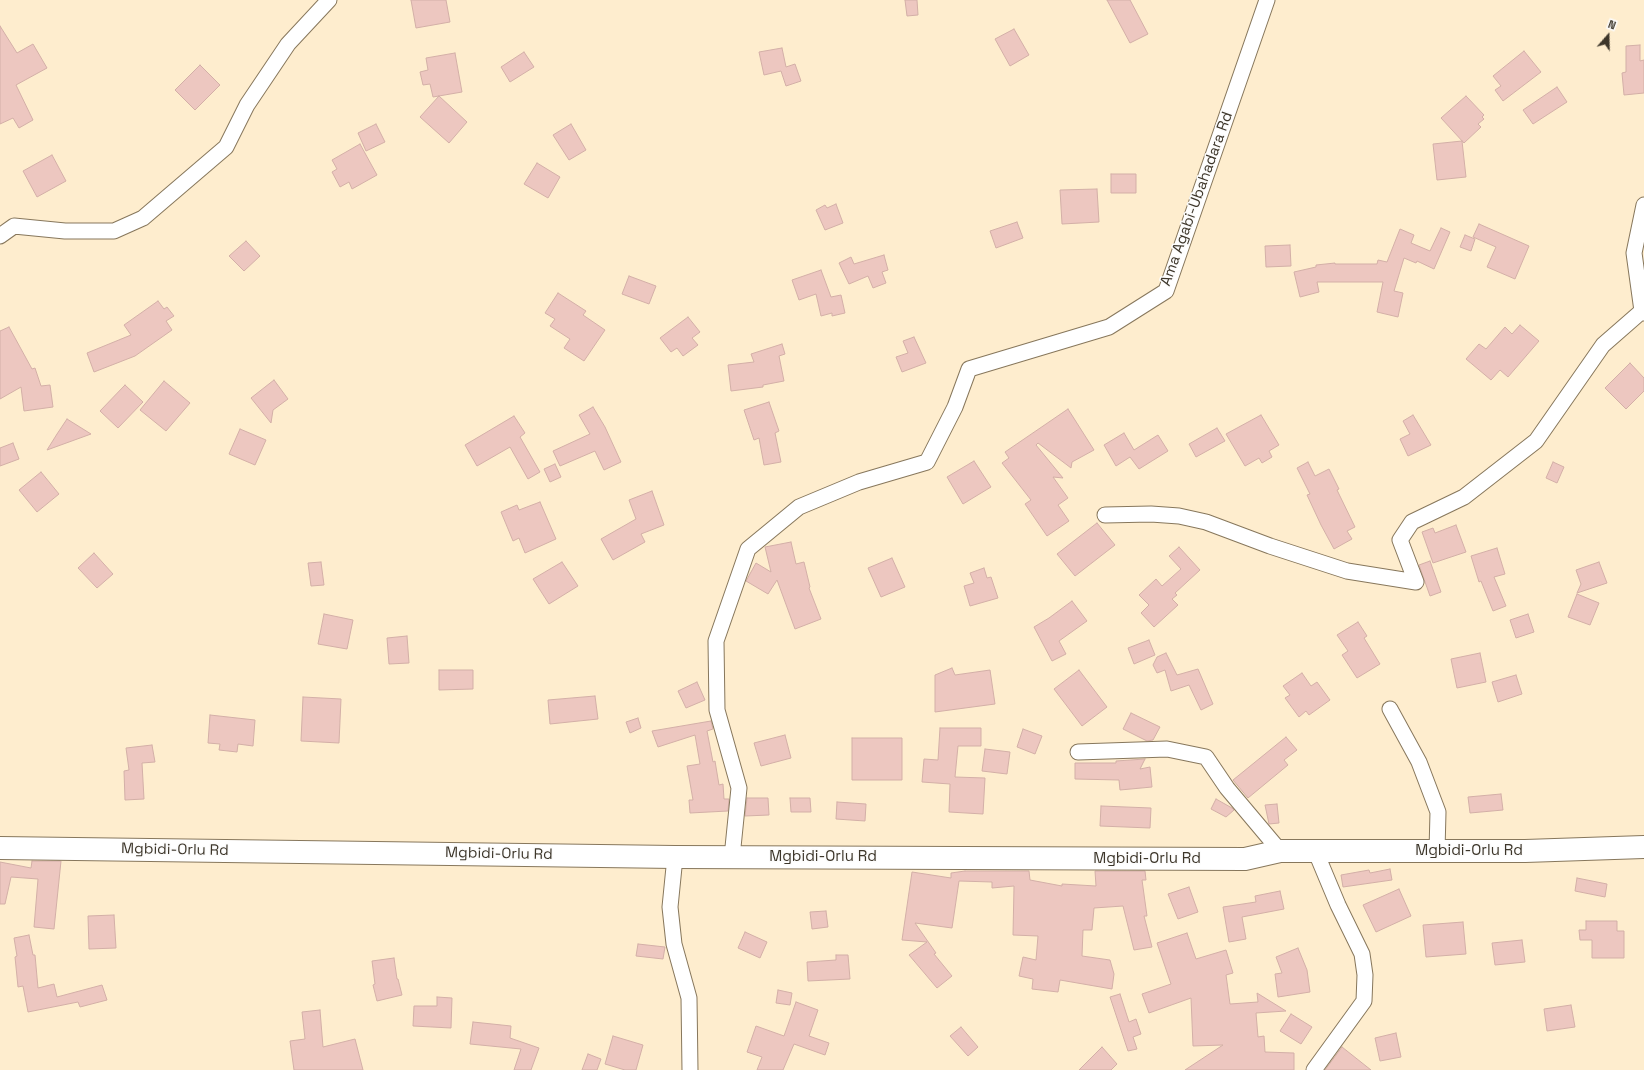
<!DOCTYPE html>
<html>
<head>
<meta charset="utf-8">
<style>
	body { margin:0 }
	#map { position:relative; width:1644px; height:1070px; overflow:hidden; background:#feedce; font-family:"Space Grotesk",sans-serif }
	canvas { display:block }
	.north { position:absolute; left:1588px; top:16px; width:40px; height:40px; -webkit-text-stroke:3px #fcfcfc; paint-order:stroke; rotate:20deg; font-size:11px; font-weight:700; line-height:16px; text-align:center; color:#3d362a }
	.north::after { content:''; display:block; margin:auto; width:14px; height:18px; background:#3d362a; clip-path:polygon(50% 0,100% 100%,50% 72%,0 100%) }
</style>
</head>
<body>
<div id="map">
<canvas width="1644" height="1070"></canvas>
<div class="north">N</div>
</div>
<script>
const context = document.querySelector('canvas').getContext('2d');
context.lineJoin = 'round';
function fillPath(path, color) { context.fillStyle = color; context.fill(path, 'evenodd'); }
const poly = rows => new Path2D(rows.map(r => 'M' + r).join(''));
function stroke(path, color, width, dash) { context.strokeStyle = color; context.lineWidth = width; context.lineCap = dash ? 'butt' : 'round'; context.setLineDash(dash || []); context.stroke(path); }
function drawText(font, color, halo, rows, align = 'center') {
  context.font = font + ' "Space Grotesk",sans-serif'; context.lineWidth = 3; context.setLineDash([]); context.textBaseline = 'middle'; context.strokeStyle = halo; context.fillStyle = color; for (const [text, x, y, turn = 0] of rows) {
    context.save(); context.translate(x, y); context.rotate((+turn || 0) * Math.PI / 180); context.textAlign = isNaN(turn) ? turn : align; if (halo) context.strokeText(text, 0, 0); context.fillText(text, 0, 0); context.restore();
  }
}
const building = poly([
	[411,0,446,0,450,22,416,28,411,0],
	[905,0,917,0,918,15,907,16,905,0],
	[1107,0,1130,0,1148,34,1130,43,1107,0],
	[0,26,17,53,33,44,47,68,16,85,33,120,19,128,13,118,0,124,0,26],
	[1014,29,1029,55,1010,66,995,39,1014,29],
	[1640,45,1640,61,1644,60,1644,93,1624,95,1622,73,1626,72,1626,46,1640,45],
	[782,48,786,67,795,64,801,81,786,86,781,71,764,75,759,52,782,48],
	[1524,51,1541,72,1503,101,1495,90,1501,86,1493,76,1524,51],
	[524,52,534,67,510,82,501,67,524,52],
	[455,53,462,92,433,97,430,84,423,85,420,72,428,70,426,58,455,53],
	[200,65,220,85,195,110,175,90,200,65],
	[1557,87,1567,102,1533,124,1523,110,1557,87],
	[439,96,467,122,449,143,420,117,439,96],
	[1466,96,1484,115,1482,117,1484,119,1478,124,1481,127,1464,143,1441,118,1466,96],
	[376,124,385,142,366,151,358,133,376,124],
	[571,124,586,150,569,160,553,135,571,124],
	[1462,141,1466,177,1437,180,1433,144,1462,141],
	[360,144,377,175,352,189,349,182,340,187,332,172,337,169,332,160,360,144],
	[52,155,66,181,37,197,23,171,52,155],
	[537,163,560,177,548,198,524,184,537,163],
	[1111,174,1136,174,1136,193,1111,193,1111,174],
	[1097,189,1099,222,1062,224,1060,190,1097,189],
	[836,204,843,223,825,230,816,210,825,205,827,208,836,204],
	[1017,222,1023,238,996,248,990,231,1017,222],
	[1479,224,1529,246,1515,279,1487,267,1496,247,1473,237,1479,224],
	[1441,228,1450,232,1434,269,1417,261,1416,263,1404,258,1394,291,1403,293,1398,317,1377,312,1383,282,1317,282,1319,292,1300,297,1294,272,1316,267,1316,265,1335,263,1335,264,1377,264,1378,260,1387,262,1400,229,1414,235,1411,243,1430,251,1441,228],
	[1465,235,1475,239,1471,251,1460,247,1465,235],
	[246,241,260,256,244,271,229,256,246,241],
	[1290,245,1291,266,1266,267,1265,246,1290,245],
	[884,255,888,270,882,272,886,283,873,288,868,276,849,284,839,263,851,257,854,264,884,255],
	[821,270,831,297,841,295,845,313,832,316,832,313,821,316,816,294,799,300,792,280,821,270],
	[629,276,656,286,649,304,622,294,629,276],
	[558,293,586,311,583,315,605,330,584,361,564,348,570,339,550,326,555,319,545,313,558,293],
	[158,301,164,309,167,307,174,316,166,321,172,330,135,356,94,372,87,353,131,335,124,325,158,301],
	[688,317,700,332,692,338,698,345,683,356,677,348,671,352,660,338,688,317],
	[1520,325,1539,341,1508,377,1500,370,1491,380,1466,359,1479,344,1486,349,1505,327,1512,334,1520,325],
	[9,327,32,369,35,368,41,386,50,385,53,407,24,411,21,387,0,399,0,331,9,327],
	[914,337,926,363,902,372,896,357,908,353,903,341,914,337],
	[782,344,785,354,779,356,784,381,763,385,763,387,731,391,728,365,754,362,751,354,782,344],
	[1630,363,1644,378,1644,391,1626,409,1605,388,1630,363],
	[274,380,288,399,273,410,271,423,251,398,274,380],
	[164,381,190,403,166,431,140,410,164,381],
	[125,385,143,402,118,428,100,411,125,385],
	[769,402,779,431,775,433,781,462,764,465,759,438,754,440,744,410,769,402],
	[593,407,605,427,621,462,604,470,595,451,560,466,553,451,590,434,579,415,593,407],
	[1068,409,1094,450,1072,462,1071,468,1038,443,1036,445,1063,478,1053,477,1068,498,1058,505,1069,521,1047,536,1025,504,1031,500,1002,463,1009,458,1005,452,1068,409],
	[1261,415,1279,445,1269,451,1272,457,1262,463,1259,458,1245,466,1226,434,1261,415],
	[1413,415,1431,445,1408,456,1400,439,1410,434,1403,421,1413,415],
	[514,416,525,433,520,437,540,472,528,479,510,447,477,466,465,445,514,416],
	[67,419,91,434,47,450,57,434,67,419],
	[1217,428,1225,441,1196,457,1189,444,1217,428],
	[240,429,266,440,255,465,229,454,240,429],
	[1124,433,1134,450,1158,435,1168,451,1139,469,1130,457,1116,466,1104,445,1124,433],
	[13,443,19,459,0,466,0,448,13,443],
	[974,461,991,487,963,504,947,477,974,461],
	[1308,462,1315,476,1329,469,1339,489,1337,490,1355,527,1347,531,1352,539,1334,549,1321,525,1307,495,1310,494,1297,468,1308,462],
	[1553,462,1564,467,1557,483,1546,478,1553,462],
	[555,464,561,477,550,482,544,469,555,464],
	[41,472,59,494,37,512,19,490,41,472],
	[652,491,664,525,641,534,645,542,613,560,601,539,636,519,629,500,652,491],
	[540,502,556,539,525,553,519,538,513,541,501,512,517,505,519,510,540,502],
	[1097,523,1115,545,1075,576,1057,554,1097,523],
	[1456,525,1466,552,1433,563,1422,532,1433,528,1435,533,1456,525],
	[791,542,796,564,804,562,810,587,809,588,821,619,795,629,777,580,768,594,746,581,756,563,771,572,765,547,791,542],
	[1179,547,1200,570,1175,593,1177,595,1172,599,1178,605,1154,627,1141,613,1149,605,1139,595,1156,579,1162,586,1181,569,1169,556,1179,547],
	[1497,548,1505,574,1494,577,1506,606,1493,611,1481,581,1479,582,1471,556,1497,548],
	[94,553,113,574,97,588,78,568,94,553],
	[892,558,905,587,881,597,868,568,892,558],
	[1430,561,1441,592,1430,596,1419,565,1430,561],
	[321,562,324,585,311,586,308,563,321,562],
	[562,562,578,586,549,604,533,579,562,562],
	[1599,562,1607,583,1577,593,1581,584,1576,570,1599,562],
	[984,568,987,578,991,577,998,598,970,606,964,586,974,583,970,573,984,568],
	[1577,594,1599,603,1590,625,1568,617,1577,594],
	[1072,601,1087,621,1059,641,1066,654,1052,661,1034,627,1049,618,1072,601],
	[324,614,353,620,347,649,318,644,324,614],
	[1528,614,1534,632,1516,638,1510,620,1528,614],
	[1358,622,1367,636,1364,638,1380,664,1357,678,1342,655,1348,651,1337,635,1358,622],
	[407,636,409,663,389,664,387,638,407,636],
	[1149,640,1155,655,1134,664,1128,648,1149,640],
	[1166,653,1177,675,1198,669,1213,704,1201,710,1189,685,1171,691,1165,670,1157,673,1153,665,1157,657,1166,653],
	[1480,653,1486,682,1457,688,1451,659,1480,653],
	[952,668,955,675,990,670,995,704,935,712,935,675,952,668],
	[439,670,473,670,473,689,439,690,439,670],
	[1079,670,1107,707,1082,726,1054,689,1079,670],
	[1302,673,1311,686,1317,682,1330,700,1309,715,1306,711,1299,717,1285,698,1290,695,1283,686,1302,673],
	[1516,675,1522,694,1498,702,1492,682,1516,675],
	[697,682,705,700,686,708,678,691,697,682],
	[595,696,598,719,550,724,548,700,595,696],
	[303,697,341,699,339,743,301,741,303,697],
	[1131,713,1160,727,1153,740,1147,741,1123,729,1131,713],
	[210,715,255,720,253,746,238,744,237,752,219,750,220,744,208,743,210,715],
	[638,718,641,728,630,733,626,722,638,718],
	[711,721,713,729,707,731,713,762,715,761,719,785,723,784,724,799,729,799,728,811,690,813,689,800,693,800,687,766,700,764,695,735,658,747,652,731,711,721],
	[940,728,981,728,981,746,958,746,955,777,985,778,983,814,949,812,950,784,922,782,924,759,938,760,940,728],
	[1023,729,1042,736,1035,754,1017,747,1023,729],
	[785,735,791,758,761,766,754,743,785,735],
	[1286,737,1297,750,1284,760,1288,765,1248,798,1233,780,1286,737],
	[852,738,902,738,902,780,852,780,852,738],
	[152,745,155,762,142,763,144,799,125,800,124,771,129,770,126,748,152,745],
	[985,749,1010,752,1007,774,982,771,985,749],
	[1145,759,1140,769,1150,767,1152,787,1120,790,1119,780,1075,779,1075,763,1116,763,1116,761,1145,759],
	[1501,794,1503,810,1470,813,1468,797,1501,794],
	[747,798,768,798,769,815,745,816,747,798],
	[790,798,810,798,811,812,791,812,790,798],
	[1216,799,1232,808,1234,810,1226,817,1211,809,1216,799],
	[837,802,866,804,865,821,836,819,837,802],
	[1277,804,1279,823,1269,824,1265,805,1277,804],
	[1101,806,1151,808,1150,828,1100,826,1101,806],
	[32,861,61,861,54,929,34,927,38,879,11,877,5,904,0,904,0,862,31,868,32,861],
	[1390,869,1392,880,1343,887,1341,875,1369,870,1370,873,1390,869],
	[965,871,1029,871,1030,880,1062,886,1062,884,1096,886,1095,871,1145,871,1146,880,1142,880,1147,916,1144,916,1152,947,1134,950,1123,906,1094,908,1092,930,1083,930,1082,956,1110,960,1114,974,1112,989,1060,980,1058,992,1032,989,1033,979,1019,976,1023,957,1036,960,1038,936,1013,935,1014,886,992,888,992,882,959,881,952,928,915,923,936,953,934,954,952,976,937,988,909,955,927,942,902,940,912,872,951,878,951,873,965,871],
	[1577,878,1607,884,1605,897,1575,891,1577,878],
	[1189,887,1198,912,1178,919,1168,894,1189,887],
	[1399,889,1411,916,1376,932,1363,905,1399,889],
	[1280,891,1284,909,1242,917,1246,939,1229,942,1223,907,1256,902,1255,896,1280,891],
	[826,911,828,927,812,929,810,912,826,911],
	[114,915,116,948,89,949,88,916,114,915],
	[1586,921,1617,921,1617,931,1624,931,1624,958,1592,958,1592,940,1580,940,1579,930,1586,930,1586,921],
	[1463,922,1466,954,1426,957,1423,925,1463,922],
	[745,932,767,942,760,958,738,948,745,932],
	[1187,933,1196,959,1226,950,1233,973,1226,975,1230,1004,1258,1002,1257,993,1286,1011,1256,1013,1258,1037,1264,1036,1265,1052,1294,1053,1294,1070,1185,1070,1223,1045,1193,1046,1191,998,1149,1013,1142,994,1171,984,1157,943,1187,933],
	[29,935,33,955,35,955,38,988,54,984,57,997,102,985,107,1000,80,1007,78,1002,28,1012,23,986,18,987,15,957,17,956,14,938,29,935],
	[1522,940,1525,962,1495,965,1492,943,1522,940],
	[638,944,665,947,663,959,636,956,638,944],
	[1298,948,1307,970,1310,992,1278,997,1275,974,1282,973,1276,957,1298,948],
	[836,955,848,955,850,979,808,981,807,962,836,960,836,955],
	[394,958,397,979,398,979,402,995,377,1001,373,985,375,984,372,961,394,958],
	[778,990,792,993,790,1005,776,1003,778,990],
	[1120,994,1129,1022,1136,1019,1141,1034,1133,1037,1137,1049,1128,1051,1110,997,1120,994],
	[437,997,452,998,451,1028,413,1026,414,1006,437,1006,437,997],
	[796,1002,818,1010,809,1036,829,1043,825,1055,794,1044,783,1070,757,1070,762,1057,747,1052,756,1026,784,1036,796,1002],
	[1571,1005,1575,1027,1547,1031,1544,1009,1571,1005],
	[320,1010,323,1047,355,1039,363,1070,294,1070,290,1041,305,1039,302,1012,320,1010],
	[1291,1014,1312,1027,1301,1044,1280,1031,1291,1014],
	[473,1022,511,1026,510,1038,539,1048,531,1070,514,1070,521,1049,470,1044,473,1022],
	[961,1027,978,1047,968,1056,950,1036,961,1027],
	[1396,1033,1401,1057,1380,1061,1375,1038,1396,1033],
	[613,1036,643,1045,636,1070,625,1070,605,1064,613,1036],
	[1102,1047,1117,1064,1111,1070,1079,1070,1102,1047],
	[1342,1047,1371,1070,1325,1070,1342,1047],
	[588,1054,601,1059,597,1070,582,1070,588,1054]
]);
fillPath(building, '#edc7c0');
stroke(building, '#d3afa7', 1);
const street = poly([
	[1644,205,1634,253,1642,311,1644,313],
	[0,236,14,226,65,231,114,231,143,218,226,147,247,105,288,44,329,0],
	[1105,515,1151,514,1179,516,1206,522,1270,546,1347,571,1416,582,1400,540,1412,522,1464,497,1536,441,1603,345,1642,311],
	[1390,709,1419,762,1438,812,1437,851],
	[1078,752,1167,749,1206,757,1227,788,1280,851],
	[675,857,670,907,674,944,689,998,690,1070],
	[732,857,739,788,717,710,716,641,748,549,799,507,859,482,927,462,955,407,969,369,1109,327,1166,291,1267,0],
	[1314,1070,1364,1001,1365,975,1362,954,1338,905,1315,850]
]);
const secondary = poly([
	[0,848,675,857,1245,859,1280,851,1525,851,1644,847]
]);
stroke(street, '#87775c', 17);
stroke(secondary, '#87775c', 24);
stroke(street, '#fff', 15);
stroke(secondary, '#fff', 22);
drawText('15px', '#3d362a', '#fcfcfc', [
	["Ama Agabi-Ubahadara Rd",1197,199,-70],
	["Mgbidi-Orlu Rd",175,850,1],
	["Mgbidi-Orlu Rd",1469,851],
	["Mgbidi-Orlu Rd",499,854,1],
	["Mgbidi-Orlu Rd",823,857],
	["Mgbidi-Orlu Rd",1147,859]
]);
</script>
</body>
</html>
